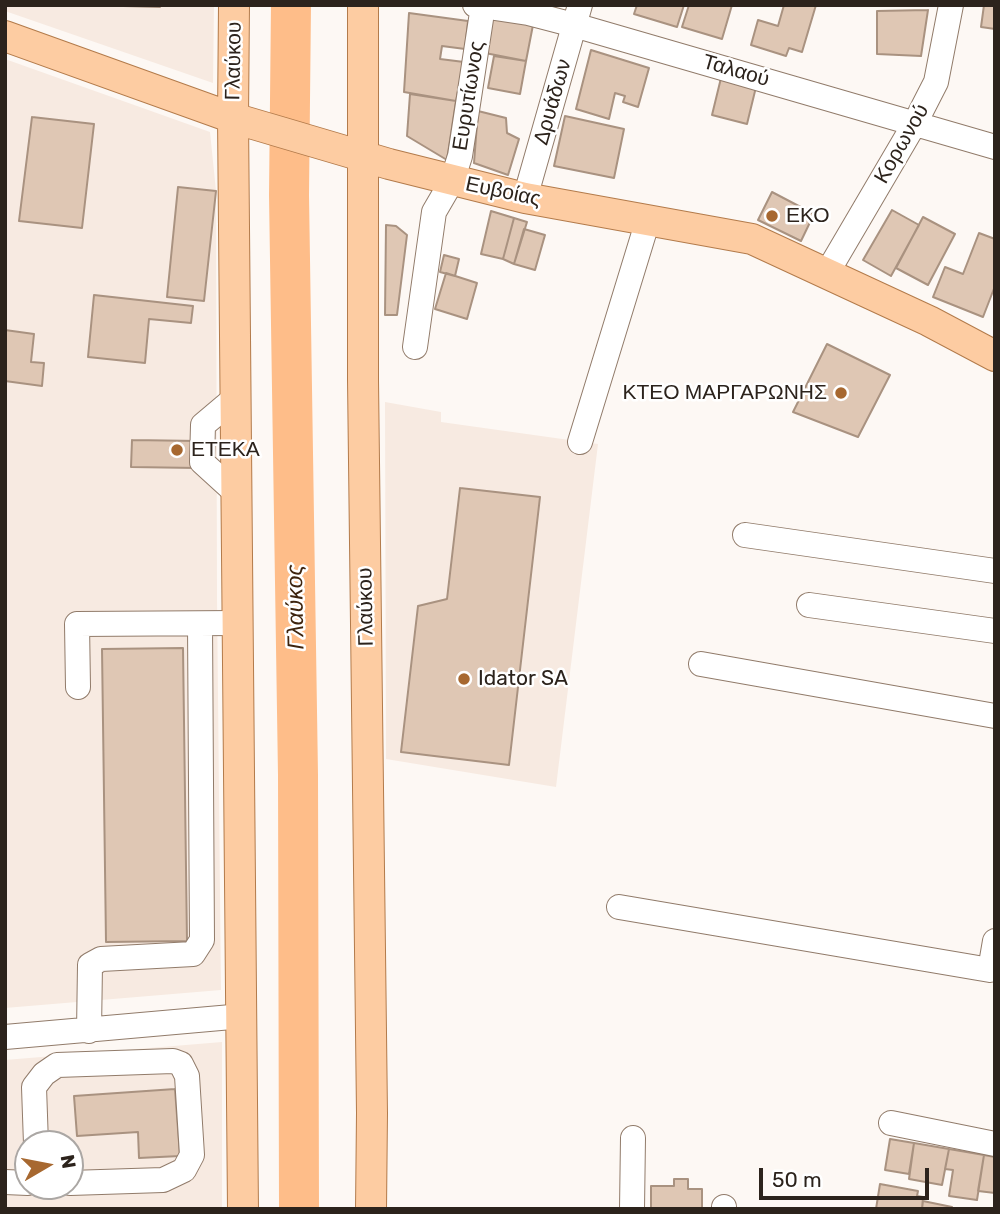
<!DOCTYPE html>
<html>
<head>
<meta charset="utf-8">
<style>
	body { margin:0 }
	#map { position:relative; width:1000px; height:1214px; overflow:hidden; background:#fdf8f4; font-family:Rubik,sans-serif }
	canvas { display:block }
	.frame { position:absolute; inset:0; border:7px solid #2c231c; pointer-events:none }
	.north { position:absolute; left:14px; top:1130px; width:70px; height:70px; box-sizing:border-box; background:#fff; border:2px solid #aba7a4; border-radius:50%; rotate:80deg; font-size:19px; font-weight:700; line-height:28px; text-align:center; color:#2c231c }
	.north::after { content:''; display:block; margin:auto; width:24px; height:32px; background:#a76830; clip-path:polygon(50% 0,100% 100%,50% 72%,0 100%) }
	.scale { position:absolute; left:759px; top:1168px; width:170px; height:32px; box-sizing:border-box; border:4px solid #2c231c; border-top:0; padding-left:9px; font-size:21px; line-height:24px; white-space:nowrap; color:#2c231c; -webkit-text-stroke:5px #fff; paint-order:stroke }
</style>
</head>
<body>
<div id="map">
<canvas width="1000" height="1214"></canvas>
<div class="frame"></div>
<div class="north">N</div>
<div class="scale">50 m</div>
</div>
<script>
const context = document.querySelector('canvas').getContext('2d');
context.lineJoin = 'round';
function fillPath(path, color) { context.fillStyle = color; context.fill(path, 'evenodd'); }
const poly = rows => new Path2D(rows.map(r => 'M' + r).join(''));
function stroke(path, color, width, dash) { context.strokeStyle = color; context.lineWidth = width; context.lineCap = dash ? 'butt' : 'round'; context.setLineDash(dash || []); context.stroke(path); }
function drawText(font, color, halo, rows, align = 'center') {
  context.font = font + ' Rubik,sans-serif'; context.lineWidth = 5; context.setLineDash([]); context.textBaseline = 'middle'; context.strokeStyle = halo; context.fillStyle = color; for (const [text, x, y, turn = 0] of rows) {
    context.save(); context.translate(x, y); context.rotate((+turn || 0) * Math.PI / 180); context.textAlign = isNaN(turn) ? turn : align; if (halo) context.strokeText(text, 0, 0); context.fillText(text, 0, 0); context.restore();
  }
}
fillPath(poly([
	[5,5,214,5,213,83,5,11],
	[5,59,210,132,216,191,217,598,221,990,5,1008],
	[385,402,441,412,441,422,598,444,556,787,386,759],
	[222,1042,222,1209,5,1209,5,1060],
	[28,1144,70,1144,70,1186,28,1186]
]), '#f7eae1');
stroke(poly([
	[291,5,289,195,298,775,299,1209]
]), '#febd89', 40);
const building = poly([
	[87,5,160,5,160,7,87,5],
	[637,5,684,5,677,27,634,14,637,5],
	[689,5,732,5,722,39,682,27,689,5],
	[784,5,816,5,802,52,789,48,786,56,751,45,758,20,778,26,784,5],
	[984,5,995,5,995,29,981,27,984,5],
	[928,10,921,56,877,54,877,11,928,10],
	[409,13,468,21,465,49,442,46,440,59,464,62,456,101,404,92,409,13],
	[492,17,533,25,526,61,485,53,492,17],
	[591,50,649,68,638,107,623,102,625,96,615,93,609,119,576,109,591,50],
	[494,56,526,61,520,94,488,88,494,56],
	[721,78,756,87,747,124,712,115,721,78],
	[410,94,456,101,447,160,407,136,410,94],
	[478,111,506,118,507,133,519,139,508,175,474,163,478,111],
	[565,116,624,129,614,178,554,166,565,116],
	[32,117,94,124,82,228,19,221,32,117],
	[178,187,216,191,204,301,167,297,178,187],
	[772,192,814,214,801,241,758,220,772,192],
	[892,210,919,225,891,276,863,260,892,210],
	[491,211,514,218,503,259,481,254,491,211],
	[923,217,955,234,928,285,896,268,923,217],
	[514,218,527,222,514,264,503,259,514,218],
	[386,225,396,226,407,235,397,315,385,315,386,225],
	[524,229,545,235,535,270,514,264,524,229],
	[979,233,995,239,995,286,983,317,933,297,945,267,963,274,979,233],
	[444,255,459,259,455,276,440,272,444,255],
	[446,273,477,283,467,319,435,309,446,273],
	[94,295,193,306,191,323,149,319,145,363,88,357,94,295],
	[5,330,34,334,31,362,44,363,42,386,5,381,5,330],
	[827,344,890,375,858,437,793,412,827,344],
	[132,440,198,441,197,468,131,467,132,440],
	[460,488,540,497,509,765,401,752,418,606,447,599,460,488],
	[183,648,187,941,106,942,102,649,183,648],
	[175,1089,180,1156,139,1158,138,1132,77,1136,74,1096,175,1089],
	[890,1139,914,1143,909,1174,885,1170,890,1139],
	[914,1143,949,1149,942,1185,909,1179,914,1143],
	[949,1149,984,1155,977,1200,949,1196,953,1170,945,1169,949,1149],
	[984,1155,995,1157,995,1193,978,1191,984,1155],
	[674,1179,688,1179,688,1189,702,1189,702,1209,651,1209,651,1186,674,1186,674,1179],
	[880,1184,918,1191,917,1196,923,1197,922,1209,876,1209,880,1184],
	[923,1201,952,1207,952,1209,922,1209,923,1201]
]);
fillPath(building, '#dfc7b4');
stroke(building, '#a99280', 2);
const minor = poly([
	[475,5,528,13,574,25,995,147],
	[525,198,580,5],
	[827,273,915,123,936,82,951,5],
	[415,347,434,212,452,181,460,156,483,6],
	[235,398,203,425,202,462,236,493],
	[580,442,648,220],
	[745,535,995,571],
	[809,605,995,631],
	[701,664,995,716],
	[78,687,77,624,237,623],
	[619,907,990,970,995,941],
	[89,1031,90,965,101,959,193,954,202,940,200,624],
	[5,1037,243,1016],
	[891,1123,995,1144],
	[36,1144,34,1087,44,1074,57,1065,173,1061,181,1064,187,1076,192,1155,184,1170,163,1180,70,1183],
	[5,1182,28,1183],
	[724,1207,724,1209],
	[632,1209,633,1138]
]);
const major = poly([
	[234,5,233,118,243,1209],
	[363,5,363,380,372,1113,371,1209],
	[5,36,233,118,389,164,525,198,752,239,929,321,995,356]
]);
stroke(minor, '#917b6a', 26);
stroke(major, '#b37b4b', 32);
stroke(minor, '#fff', 24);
stroke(major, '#fdcca2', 30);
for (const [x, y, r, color] of [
	[772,216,7,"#a76830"],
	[841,393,7,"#a76830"],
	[177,450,7,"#a76830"],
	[464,679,7,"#a76830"]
]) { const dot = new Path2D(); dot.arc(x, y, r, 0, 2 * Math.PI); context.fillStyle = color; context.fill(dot); stroke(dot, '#fff', 2.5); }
drawText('21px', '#2c231c', '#fff', [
	["Γλαύκου",234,61,-89],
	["Ταλαού",736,71,16],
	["Ευρυτίωνος",469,96,-81],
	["Δρυάδων",553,102,-74],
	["Κορωνού",902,144,-60],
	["Ευβοίας",503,192,12],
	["Γλαύκου",366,607,-91]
]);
drawText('21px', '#2c231c', '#fff', [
	["ΕΚΟ",786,216],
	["ΚΤΕΟ ΜΑΡΓΑΡΩΝΗΣ",827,393,"right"],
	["ΕΤΕΚΑ",191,450],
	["Idator SA",478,679]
], 'left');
drawText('italic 23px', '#3e240e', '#fff', [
	["Γλαύκος",296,607,-91]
]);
</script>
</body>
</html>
